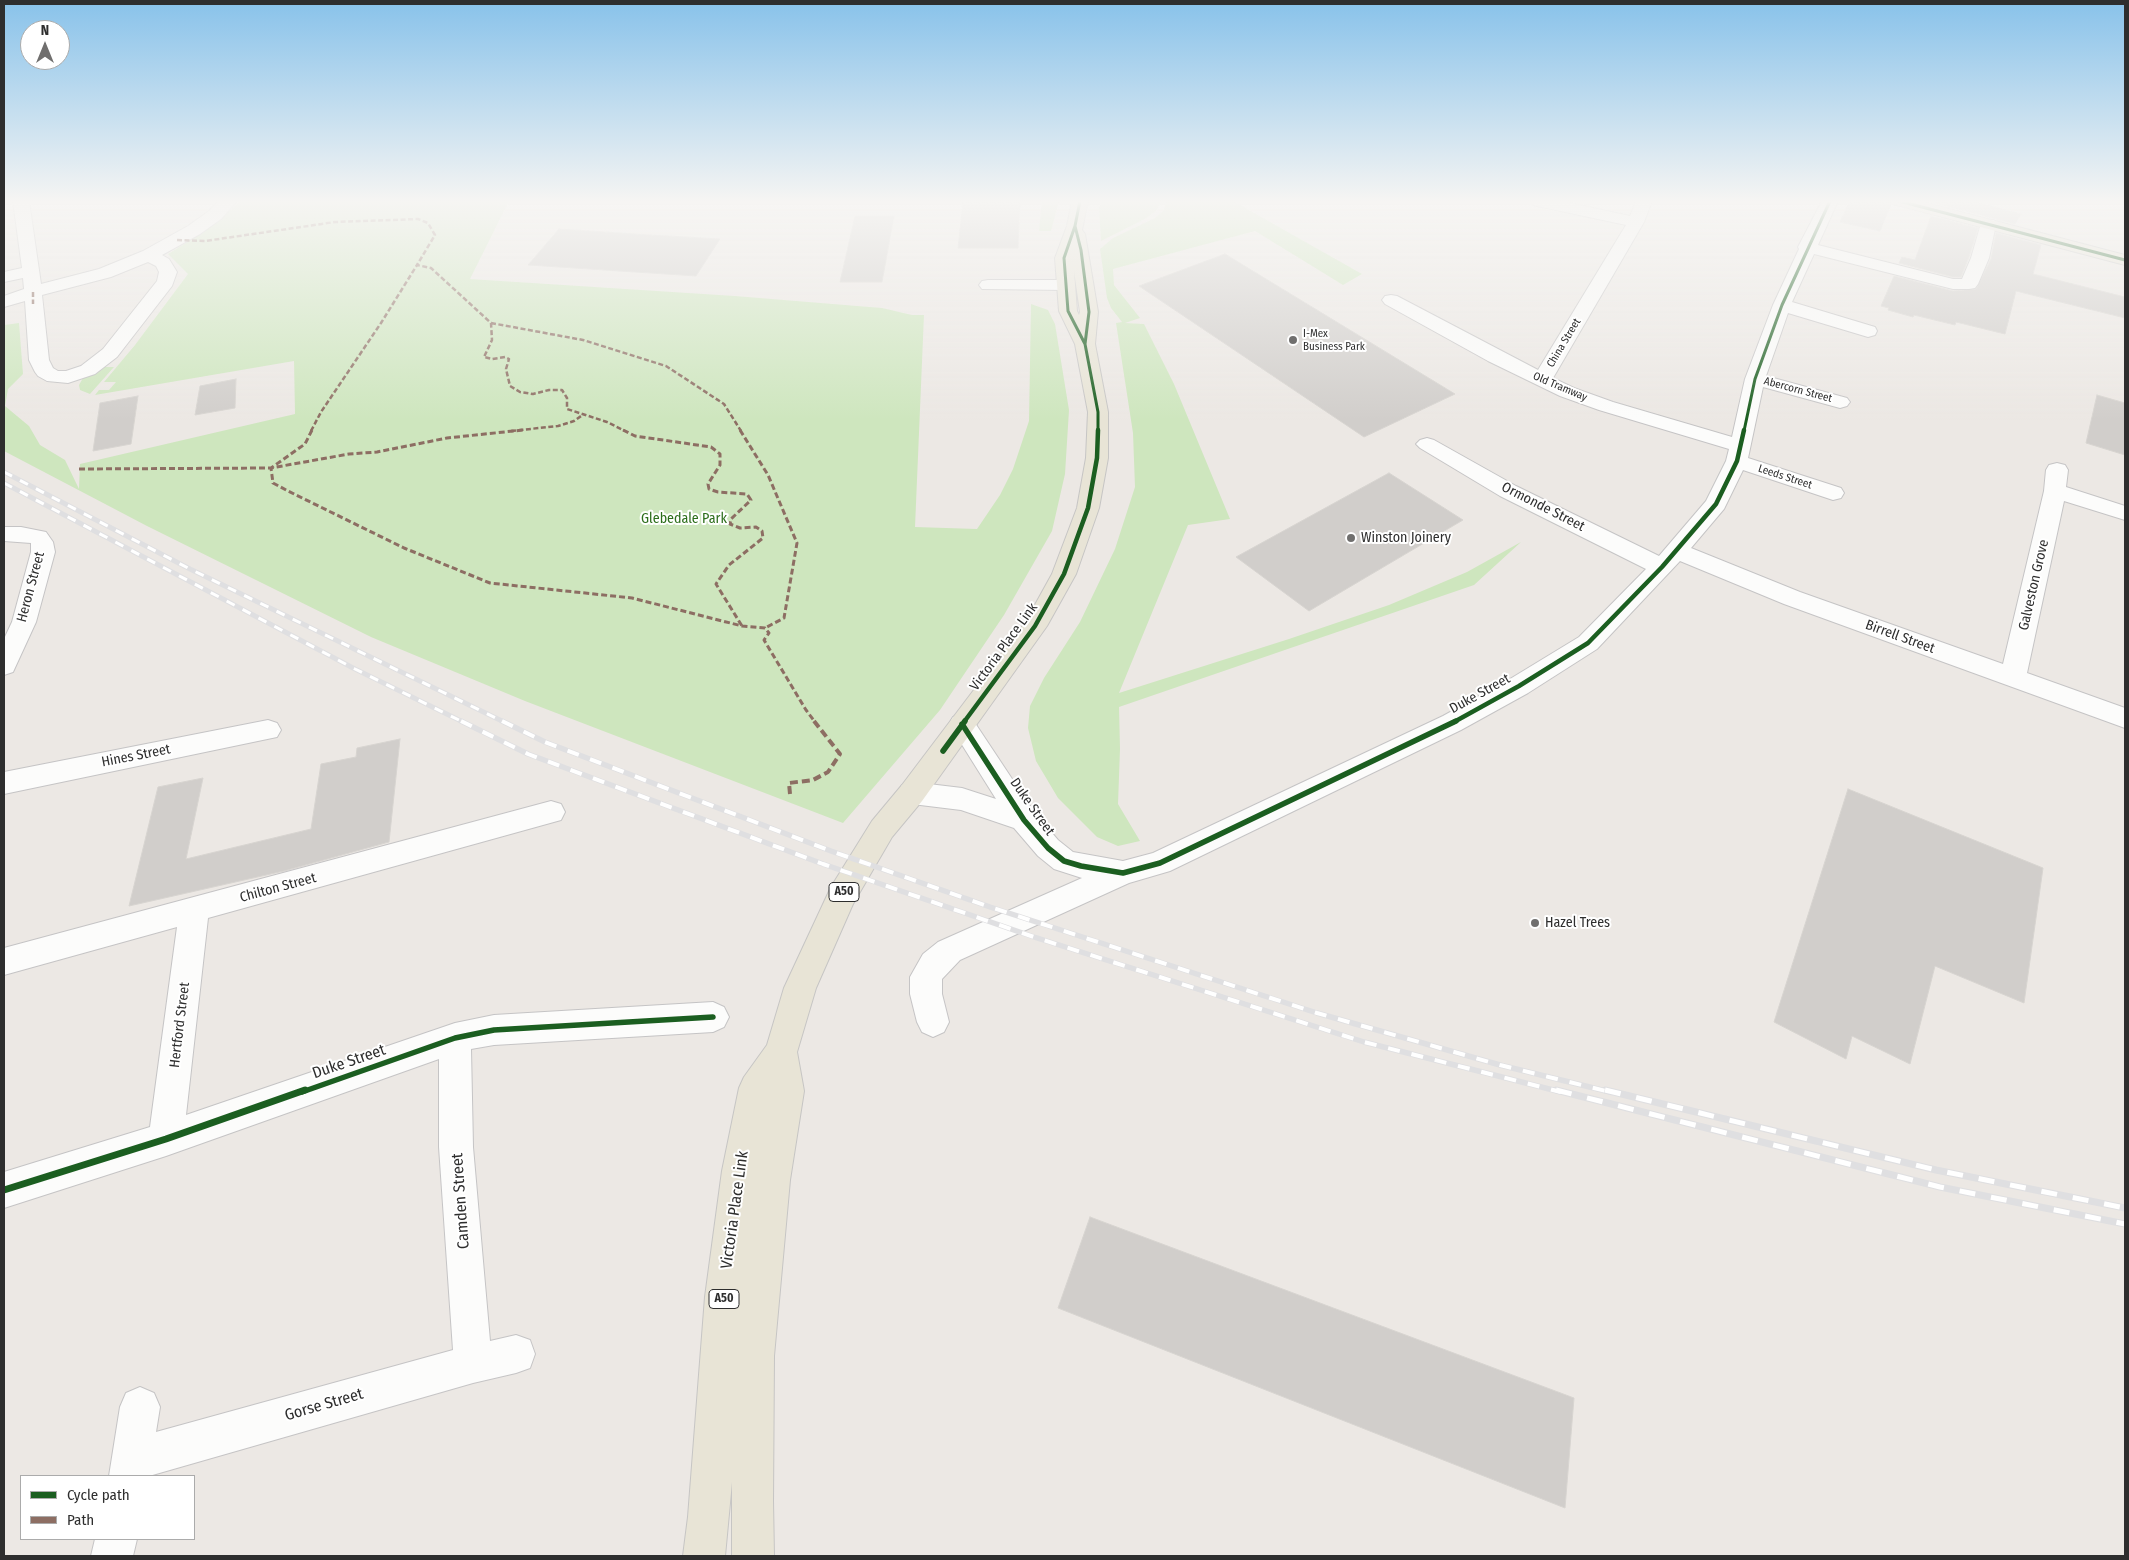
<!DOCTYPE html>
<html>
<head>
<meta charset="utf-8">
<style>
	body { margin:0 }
	#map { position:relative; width:2129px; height:1560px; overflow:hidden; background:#ece8e4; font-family:"Fira Sans Condensed",sans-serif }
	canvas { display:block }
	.frame { position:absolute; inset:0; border:5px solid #2e2e2e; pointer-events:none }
	.legend { position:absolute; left:20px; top:1475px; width:175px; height:65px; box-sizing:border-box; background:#fff; border:1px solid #ababab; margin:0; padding:6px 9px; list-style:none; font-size:15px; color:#2e2e2e }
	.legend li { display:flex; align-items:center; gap:10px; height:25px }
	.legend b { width:25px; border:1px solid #ababab }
	.north { position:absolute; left:20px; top:20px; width:50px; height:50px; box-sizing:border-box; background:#fff; border:1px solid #ababab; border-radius:50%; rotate:0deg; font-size:14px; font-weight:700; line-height:20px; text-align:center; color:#2e2e2e }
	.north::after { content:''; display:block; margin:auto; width:18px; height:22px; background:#706f6e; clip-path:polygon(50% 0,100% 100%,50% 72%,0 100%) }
</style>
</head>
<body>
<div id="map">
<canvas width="2129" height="1560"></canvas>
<div class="frame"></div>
<ul class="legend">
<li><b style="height:6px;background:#1b5e20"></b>Cycle path</li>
<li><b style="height:6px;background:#8d6e63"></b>Path</li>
</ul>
<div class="north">N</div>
</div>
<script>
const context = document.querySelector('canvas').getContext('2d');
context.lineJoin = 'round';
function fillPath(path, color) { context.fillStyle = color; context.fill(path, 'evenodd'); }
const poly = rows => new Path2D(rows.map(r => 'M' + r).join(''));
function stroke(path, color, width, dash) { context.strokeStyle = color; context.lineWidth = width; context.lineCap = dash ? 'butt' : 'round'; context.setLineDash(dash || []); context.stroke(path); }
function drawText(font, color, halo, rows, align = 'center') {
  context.font = font + ' "Fira Sans Condensed",sans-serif'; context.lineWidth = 4; context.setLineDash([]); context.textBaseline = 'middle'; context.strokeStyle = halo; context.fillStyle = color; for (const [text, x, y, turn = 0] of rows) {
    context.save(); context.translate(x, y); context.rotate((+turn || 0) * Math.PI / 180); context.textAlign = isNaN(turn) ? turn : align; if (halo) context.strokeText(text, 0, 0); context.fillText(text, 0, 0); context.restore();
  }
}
fillPath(poly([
	[241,201,509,201,470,279,735,296,882,308,912,315,924,315,915,527,977,529,1000,495,1013,469,1029,421,1031,304,1048,310,1055,324,1069,410,1065,474,1052,531,1004,615,940,710,843,823,525,701,371,637,147,526,4,451,4,325,19,323,23,374,8,389,5,406,29,426,40,445,65,460,79,489,80,464,295,414,294,361,95,395,99,390,109,390,116,382,104,382,135,345,188,274,168,254,205,231],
	[1042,201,1059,201,1051,231,1039,231],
	[1102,201,1161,201,1157,210,1145,219,1101,241,1099,208],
	[1167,201,1233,201,1362,274,1343,285,1255,231,1113,269,1114,285,1140,318,1125,323,1144,324,1174,384,1230,519,1188,525,1119,693,1289,639,1389,605,1467,572,1521,542,1474,585,1119,707,1120,749,1118,804,1140,841,1118,846,1097,837,1058,798,1036,761,1028,728,1030,706,1044,678,1080,622,1115,549,1135,487,1133,433,1116,323,1122,322,1111,308,1107,298,1100,249,1113,238,1155,218,1163,211],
	[103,367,114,367,90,394,80,390,79,385,83,378]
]), '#cee6be');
const building = poly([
	[963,201,1020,201,1018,248,958,248,963,201],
	[1850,201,1889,201,1891,204,1880,231,1840,222,1850,201],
	[1936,201,1971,201,2021,214,2015,224,1935,203,1936,201],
	[855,216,894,216,882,282,840,282,855,216],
	[1931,216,1978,228,1969,257,1961,277,1953,277,1899,263,1902,257,1915,260,1931,216],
	[559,229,651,235,720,239,696,276,528,265,559,229],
	[1996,233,2041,245,2033,274,2125,297,2125,318,2016,291,2005,334,1956,322,1955,325,1914,315,1913,317,1888,310,1889,308,1881,306,1894,276,1953,291,1976,289,1991,259,1996,233],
	[1225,254,1455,394,1364,437,1139,286,1225,254],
	[236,379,235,408,195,415,200,386,236,379],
	[2097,395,2125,403,2125,455,2086,443,2097,395],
	[138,396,131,444,93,451,100,403,138,396],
	[1389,473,1463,520,1309,611,1236,557,1389,473],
	[400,739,389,842,284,871,129,906,158,787,203,778,186,859,311,829,321,764,356,757,357,748,400,739],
	[1848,789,2043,868,2024,1003,1935,966,1910,1064,1852,1036,1846,1059,1774,1022,1848,789],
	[1090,1217,1574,1398,1565,1508,1058,1308,1090,1217]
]);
fillPath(building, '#d1cecb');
stroke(building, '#d7d4d0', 1);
const minor = poly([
	[13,201,29,201,41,284,99,269,143,251,188,226,209,211,219,201,237,201,221,219,200,234,162,255,169,259,177,272,172,286,117,357,95,374,68,383,47,381,38,376,35,372,29,360,25,301,4,307,4,296,24,289,23,278,4,282,4,272,22,268,13,201],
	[148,262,156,266,159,272,157,281,103,349,81,366,66,371,58,371,53,368,49,360,42,295,111,277,148,262],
	[1529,201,1561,201,1630,216,1636,201,1652,201,1644,222,1553,378,1574,388,1613,402,1732,437,1745,379,1773,305,1799,249,1798,247,1822,201,1838,201,1818,245,1953,279,1962,279,1971,258,1982,220,1994,220,1996,224,1989,258,1978,284,1975,288,1969,289,1953,289,1814,254,1792,302,1875,327,1877,331,1875,335,1868,337,1788,313,1766,376,1847,398,1850,402,1847,406,1840,408,1763,387,1748,458,1841,488,1844,493,1841,498,1833,500,1743,470,1724,509,1691,548,1800,592,2003,664,2044,491,2046,470,2049,465,2057,463,2065,465,2068,470,2066,487,2125,506,2125,520,2064,501,2027,673,2125,708,2125,728,1784,604,1680,561,1597,649,1528,693,1461,730,1170,871,1129,883,960,960,942,979,942,994,949,1022,944,1032,933,1037,922,1032,917,1022,910,994,910,977,923,954,938,942,1082,878,1054,869,1038,856,1014,828,961,810,912,804,902,801,898,793,902,785,912,782,962,788,996,799,949,724,953,717,962,714,971,717,1034,812,1058,840,1073,852,1123,861,1153,853,1443,716,1510,679,1579,637,1646,569,1500,496,1420,448,1416,444,1420,440,1427,438,1434,440,1516,486,1659,556,1706,501,1726,461,1729,449,1599,410,1560,396,1488,361,1385,304,1382,300,1385,296,1391,295,1397,296,1538,370,1626,225,1537,206,1531,204,1529,201],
	[988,280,1065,280,1071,281,1074,285,1071,289,1065,290,982,289,979,285,982,281,988,280],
	[4,527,21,527,46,532,53,542,55,552,36,622,13,672,4,675,4,639,12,622,31,552,31,543,4,541,4,527],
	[268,720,277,723,281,730,277,737,4,794,4,772,268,720],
	[551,801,561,804,565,812,561,820,208,918,186,1115,455,1023,494,1015,713,1002,724,1007,729,1017,724,1027,713,1032,494,1045,471,1049,473,1147,490,1341,516,1335,530,1340,535,1354,530,1368,516,1373,473,1383,149,1476,109,1476,120,1407,126,1393,140,1387,154,1393,160,1407,156,1432,453,1350,439,1147,439,1059,166,1156,4,1208,4,1172,150,1127,177,927,4,975,4,948,551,801],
	[95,1539,137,1539,133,1556,91,1556,95,1539]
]);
const major = poly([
	[1072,201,1088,201,1082,230,1085,234,1098,312,1095,344,1108,412,1108,458,1099,508,1076,574,1047,626,922,801,892,837,853,904,816,988,797,1052,804,1091,790,1180,774,1356,773,1501,774,1556,732,1556,732,1482,725,1556,683,1556,688,1517,705,1297,722,1171,739,1088,744,1077,767,1045,784,988,831,887,872,821,902,785,1026,621,1052,574,1077,508,1086,458,1088,412,1075,344,1059,311,1055,258,1067,226,1072,201],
	[1074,271,1080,312,1079,315,1077,311,1074,271],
	[1891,201,1919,201,2125,255,2125,265,1893,204,1891,201]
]);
stroke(minor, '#c5c4c5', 2);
stroke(major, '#c6c5c4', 2);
fillPath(minor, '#fcfcfb');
fillPath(major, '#e8e4d6');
const railFar2 = poly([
	[4,472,190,569,504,722],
	[4,483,355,669,463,722]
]);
const railFar1 = poly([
	[461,721,528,754,823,864,1034,937,1364,1042,1561,1092],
	[502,721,545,742,831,851,990,907,1317,1013,1500,1065,1610,1092]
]);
const rail = poly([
	[1556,1090,1940,1187,2125,1224],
	[1605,1090,1936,1170,2125,1208]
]);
stroke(railFar2, '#dfdfe1', 5);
stroke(railFar1, '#dfdfe1', 5.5);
stroke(rail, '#dfdfe1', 7);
stroke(railFar2, '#fff', 3, [9]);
stroke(railFar1, '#fff', 4, [12]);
stroke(rail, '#fff', 5, [16]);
stroke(poly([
	[177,240,205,241,335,222,418,219,428,223,435,235,417,265,431,268,491,323,492,340,484,357,492,359,505,357,509,359,506,369,510,386,520,392,533,394,549,390,562,390,567,398,567,409,607,422,625,431],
	[33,292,33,304],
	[491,323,583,340,666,366,724,404,741,431],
	[311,431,321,412,381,323,417,265],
	[511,431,558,426,574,421,584,414]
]), '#8d6e63', 2.5, [5, 2.5]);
stroke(poly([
	[312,430,305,444,271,468,349,454,377,452,447,438,523,430],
	[623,430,635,436,711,447,720,454,720,465,708,484,709,489,718,492,747,494,751,500,731,519,730,524,740,528,756,527,762,531,763,538,729,565,716,584,742,626],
	[740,430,768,475,797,543,784,618,765,628],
	[79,469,271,468,273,483,288,491,404,548,490,583,632,598,742,626,765,628,769,633,764,640,806,710,815,722]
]), '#8d6e63', 3, [6, 3]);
stroke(poly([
	[790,794,789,783,813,780,828,772,840,754,814,721]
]), '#8d6e63', 4, [8, 4]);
stroke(poly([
	[1080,201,1075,226,1064,258,1068,311,1085,344,1098,412,1098,431],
	[1899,201,2125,260],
	[1075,226,1081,250,1089,312,1085,344],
	[1744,431,1755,379,1782,305,1830,201]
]), '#1b5e20', 3);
stroke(poly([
	[964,722,1035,626,1064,574,1088,508,1097,458,1098,430],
	[1454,722,1519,686,1588,643,1662,567,1716,504,1737,461,1744,430]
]), '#1b5e20', 4.5);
stroke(poly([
	[962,724,1024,820,1048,848,1064,861,1081,866,1123,873,1160,863,1456,721],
	[943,751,965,721],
	[302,1092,455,1038,494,1030,713,1017]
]), '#1b5e20', 5.5);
stroke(poly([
	[4,1190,166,1139,305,1090]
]), '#1b5e20', 7);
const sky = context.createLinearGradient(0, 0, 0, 420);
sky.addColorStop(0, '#88c2ea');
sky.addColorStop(0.48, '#f6f5f3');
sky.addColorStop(1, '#f6f5f300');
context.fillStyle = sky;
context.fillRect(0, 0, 2129, 420);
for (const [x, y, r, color] of [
	[1293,340,5,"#706f6e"],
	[1351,538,5,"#706f6e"],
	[1535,923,5,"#706f6e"]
]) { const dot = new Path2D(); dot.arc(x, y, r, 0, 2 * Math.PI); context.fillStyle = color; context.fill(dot); stroke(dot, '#fff', 2); }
drawText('11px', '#2e2e2e', '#fff', [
	["I-Mex",1303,334],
	["Business Park",1303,347]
], 'left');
drawText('11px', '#2e2e2e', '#fff', [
	["China Street",1564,343,-59],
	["Old Tramway",1560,387,23],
	["Abercorn Street",1798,390,15],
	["Leeds Street",1785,477,18]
]);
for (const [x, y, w] of [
	[844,892,30],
	[724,1299,30]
]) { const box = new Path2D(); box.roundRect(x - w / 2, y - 9.5, w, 19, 4); context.fillStyle = '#fff'; context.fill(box); stroke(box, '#2e2e2e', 1); }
drawText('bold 12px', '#2e2e2e', null, [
	["A50",844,892],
	["A50",724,1299]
]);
drawText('14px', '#2e2e2e', '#fff', [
	["Ormonde Street",1543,507,27],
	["Galveston Grove",2034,585,-77],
	["Heron Street",31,587,-75],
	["Birrell Street",1900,637,20],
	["Victoria Place Link",1004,647,-54],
	["Duke Street",1480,694,-29],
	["Hines Street",136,756,-11],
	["Duke Street",1032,807,55],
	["Chilton Street",278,888,-15],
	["Hertford Street",180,1025,-83]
]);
drawText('14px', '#2c6e1b', '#fff', [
	["Glebedale Park",684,519]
]);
drawText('14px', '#2e2e2e', '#fff', [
	["Winston Joinery",1361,538],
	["Hazel Trees",1545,923]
], 'left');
drawText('16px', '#2e2e2e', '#fff', [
	["Duke Street",349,1062,-19],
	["Camden Street",461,1201,-94],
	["Victoria Place Link",735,1210,-82],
	["Gorse Street",324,1405,-16]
]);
</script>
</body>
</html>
